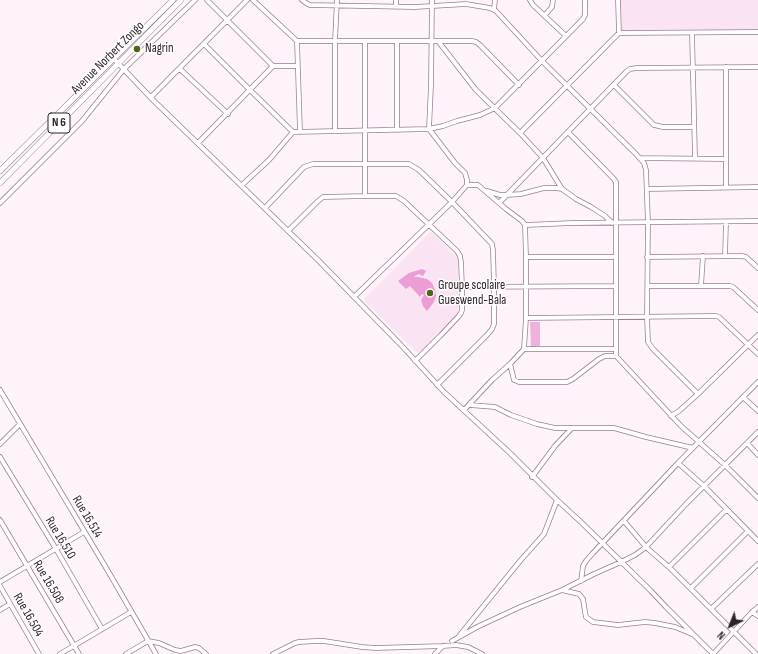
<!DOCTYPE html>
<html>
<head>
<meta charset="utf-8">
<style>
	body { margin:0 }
	#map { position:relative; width:758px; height:654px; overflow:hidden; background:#fff3fb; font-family:"Sofia Sans Condensed",sans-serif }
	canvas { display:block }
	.north { position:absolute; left:710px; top:606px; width:40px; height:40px; -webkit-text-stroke:3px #fff; paint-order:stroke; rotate:223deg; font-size:11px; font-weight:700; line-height:16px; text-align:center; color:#2d2229 }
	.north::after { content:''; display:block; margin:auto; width:14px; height:18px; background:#2d2229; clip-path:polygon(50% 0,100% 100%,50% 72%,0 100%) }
</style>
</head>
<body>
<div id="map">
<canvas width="758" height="654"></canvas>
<div class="north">N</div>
</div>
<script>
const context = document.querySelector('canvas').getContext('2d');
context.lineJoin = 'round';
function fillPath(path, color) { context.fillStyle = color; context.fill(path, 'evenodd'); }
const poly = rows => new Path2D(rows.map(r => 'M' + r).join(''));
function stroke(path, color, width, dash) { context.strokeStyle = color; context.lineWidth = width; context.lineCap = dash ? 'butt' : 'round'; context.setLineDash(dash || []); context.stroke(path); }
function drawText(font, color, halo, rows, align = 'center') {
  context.font = font + ' "Sofia Sans Condensed",sans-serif'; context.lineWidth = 3; context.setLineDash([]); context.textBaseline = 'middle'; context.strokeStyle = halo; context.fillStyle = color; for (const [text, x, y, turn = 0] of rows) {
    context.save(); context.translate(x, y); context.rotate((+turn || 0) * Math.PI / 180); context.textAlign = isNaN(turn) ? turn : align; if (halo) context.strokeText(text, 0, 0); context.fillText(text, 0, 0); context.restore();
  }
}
fillPath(poly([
	[620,0,758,0,758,32,621,32],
	[431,232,458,258,458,313,419,353,416,352,364,301,364,299,429,233]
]), '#fae4f3');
fillPath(poly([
	[530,322,540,322,540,346,531,347]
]), '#f0b2dd');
fillPath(poly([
	[422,269,426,271,423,276,419,274,415,276,414,277,418,277,427,279,432,283,435,290,436,296,434,302,427,311,423,306,421,300,424,295,422,294,420,297,410,286,406,289,398,281,409,273]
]), '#ec9dd6');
const minor = poly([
	[207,0,273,66],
	[253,0,297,41,438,41,476,90,520,133,543,158,562,189],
	[302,0,306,3,310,5,364,6,415,7,466,4,490,8,496,11,542,61,636,154,644,163,646,170,648,223,647,317,648,342,653,349,698,394],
	[396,0,396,7],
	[530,0,533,5,566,36],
	[618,0,619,33],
	[494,9,495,0],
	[545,15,552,7,553,0],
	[692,33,695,158],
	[297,41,300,132],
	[438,41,472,41,476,42,480,45,519,85],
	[365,42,365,196],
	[204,44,250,90,293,132,429,129,443,126,457,121,480,115,495,108,583,19,585,15,585,0],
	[114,59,154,101,318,260,401,345,444,392,511,454,557,500,582,523,651,591,666,607,713,654],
	[180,69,228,114],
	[614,85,654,125,663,127,694,127],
	[151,97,247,0],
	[397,130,397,42],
	[335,131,335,41,337,0],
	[568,132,613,178,616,182,616,356],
	[520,133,619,33,758,32],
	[198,143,273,66,297,66],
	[640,158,725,159],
	[242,185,269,160,293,132],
	[726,187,726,67],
	[647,189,758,187],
	[487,191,500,195,507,195,521,194,544,188,556,188,562,189,576,199,591,207,605,216,612,223],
	[0,203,82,121,124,69,195,0],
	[499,203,627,71,630,69,637,68,758,67],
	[265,208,304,167,313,164,409,164,419,170,452,202,492,244,493,250,494,286,494,324,492,329,487,335,437,385],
	[525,225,572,223,758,221],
	[288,231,317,202,323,197,365,196,396,196,404,201,457,251,460,256,461,262,462,287,462,310,461,313,458,317,441,335,415,361],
	[725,256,726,222],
	[526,257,615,257],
	[647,257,742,256,746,257,758,268],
	[648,286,730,286,733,287,758,310],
	[701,286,703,256],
	[462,287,615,286],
	[354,297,452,202,467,185,467,180,465,173,455,163,429,129,431,85,432,0],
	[526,318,716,316,719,317,758,354],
	[524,349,616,349],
	[510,364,514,380,519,382,567,382,573,379,599,359,605,356,616,356,681,426,725,465,758,498],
	[0,390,108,571,156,654],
	[743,397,758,411],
	[470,405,495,407,511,415,537,424,555,428,614,428,646,437,693,448],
	[464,410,492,380,510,364,524,349,526,318,526,257,525,225,522,221,506,209,478,185,467,185],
	[671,416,679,411,698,394,758,335],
	[747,443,758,455],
	[0,444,20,424],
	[0,457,56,549,102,629],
	[678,463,704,486,758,541],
	[532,477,555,446,572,428],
	[0,520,79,654],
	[624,521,646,547,671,569,756,654],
	[669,567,726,510],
	[581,581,583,566,586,561,593,553,678,463,758,382],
	[0,582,84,532],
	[0,586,39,654],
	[691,588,748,531],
	[562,590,579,594,583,599,585,612,586,617,593,622,618,625,645,622,655,623,675,627,692,634],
	[711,609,758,564],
	[0,610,10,604],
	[752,612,758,616],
	[459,636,464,630,520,561,544,534,557,500],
	[452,641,477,627,520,607,562,590,594,574,621,562,635,555,646,547,686,504,758,432],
	[60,654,131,612],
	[126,654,148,641,159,643,175,650,181,651,195,647,199,648,206,654],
	[273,654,295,643,299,642,316,641,324,641,362,647,376,648,443,646,456,645,468,647,482,654],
	[435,654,443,646],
	[713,654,752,612,758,607]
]);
const major = poly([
	[0,171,173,0],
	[0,183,181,0]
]);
stroke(minor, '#997e90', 5.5);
stroke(major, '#997e90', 6);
stroke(minor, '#fff', 4);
stroke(major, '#fff', 5);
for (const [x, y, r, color] of [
	[137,49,4,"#4d6717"],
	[430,293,4,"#4d6717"]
]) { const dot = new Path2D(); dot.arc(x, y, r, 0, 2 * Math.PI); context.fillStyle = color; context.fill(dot); stroke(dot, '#fff', 1.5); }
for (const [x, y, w] of [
	[59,123,22]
]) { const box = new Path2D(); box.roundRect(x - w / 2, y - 10, w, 20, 3); context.fillStyle = '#fff'; context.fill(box); stroke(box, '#2d2229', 1); }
drawText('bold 12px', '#2d2229', null, [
	["N 6",59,123]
]);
drawText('13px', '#2d2229', '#fff', [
	["Nagrin",145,49],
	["Groupe scolaire",438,286],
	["Gueswend-Bala",438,301]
], 'left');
drawText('13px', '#2d2229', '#fff', [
	["Avenue Norbert Zongo",108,58,-45],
	["Rue 16.514",87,517,59],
	["Rue 16.510",60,538,59],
	["Rue 16.508",48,582,59],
	["Rue 16.504",28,615,60]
]);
</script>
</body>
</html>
